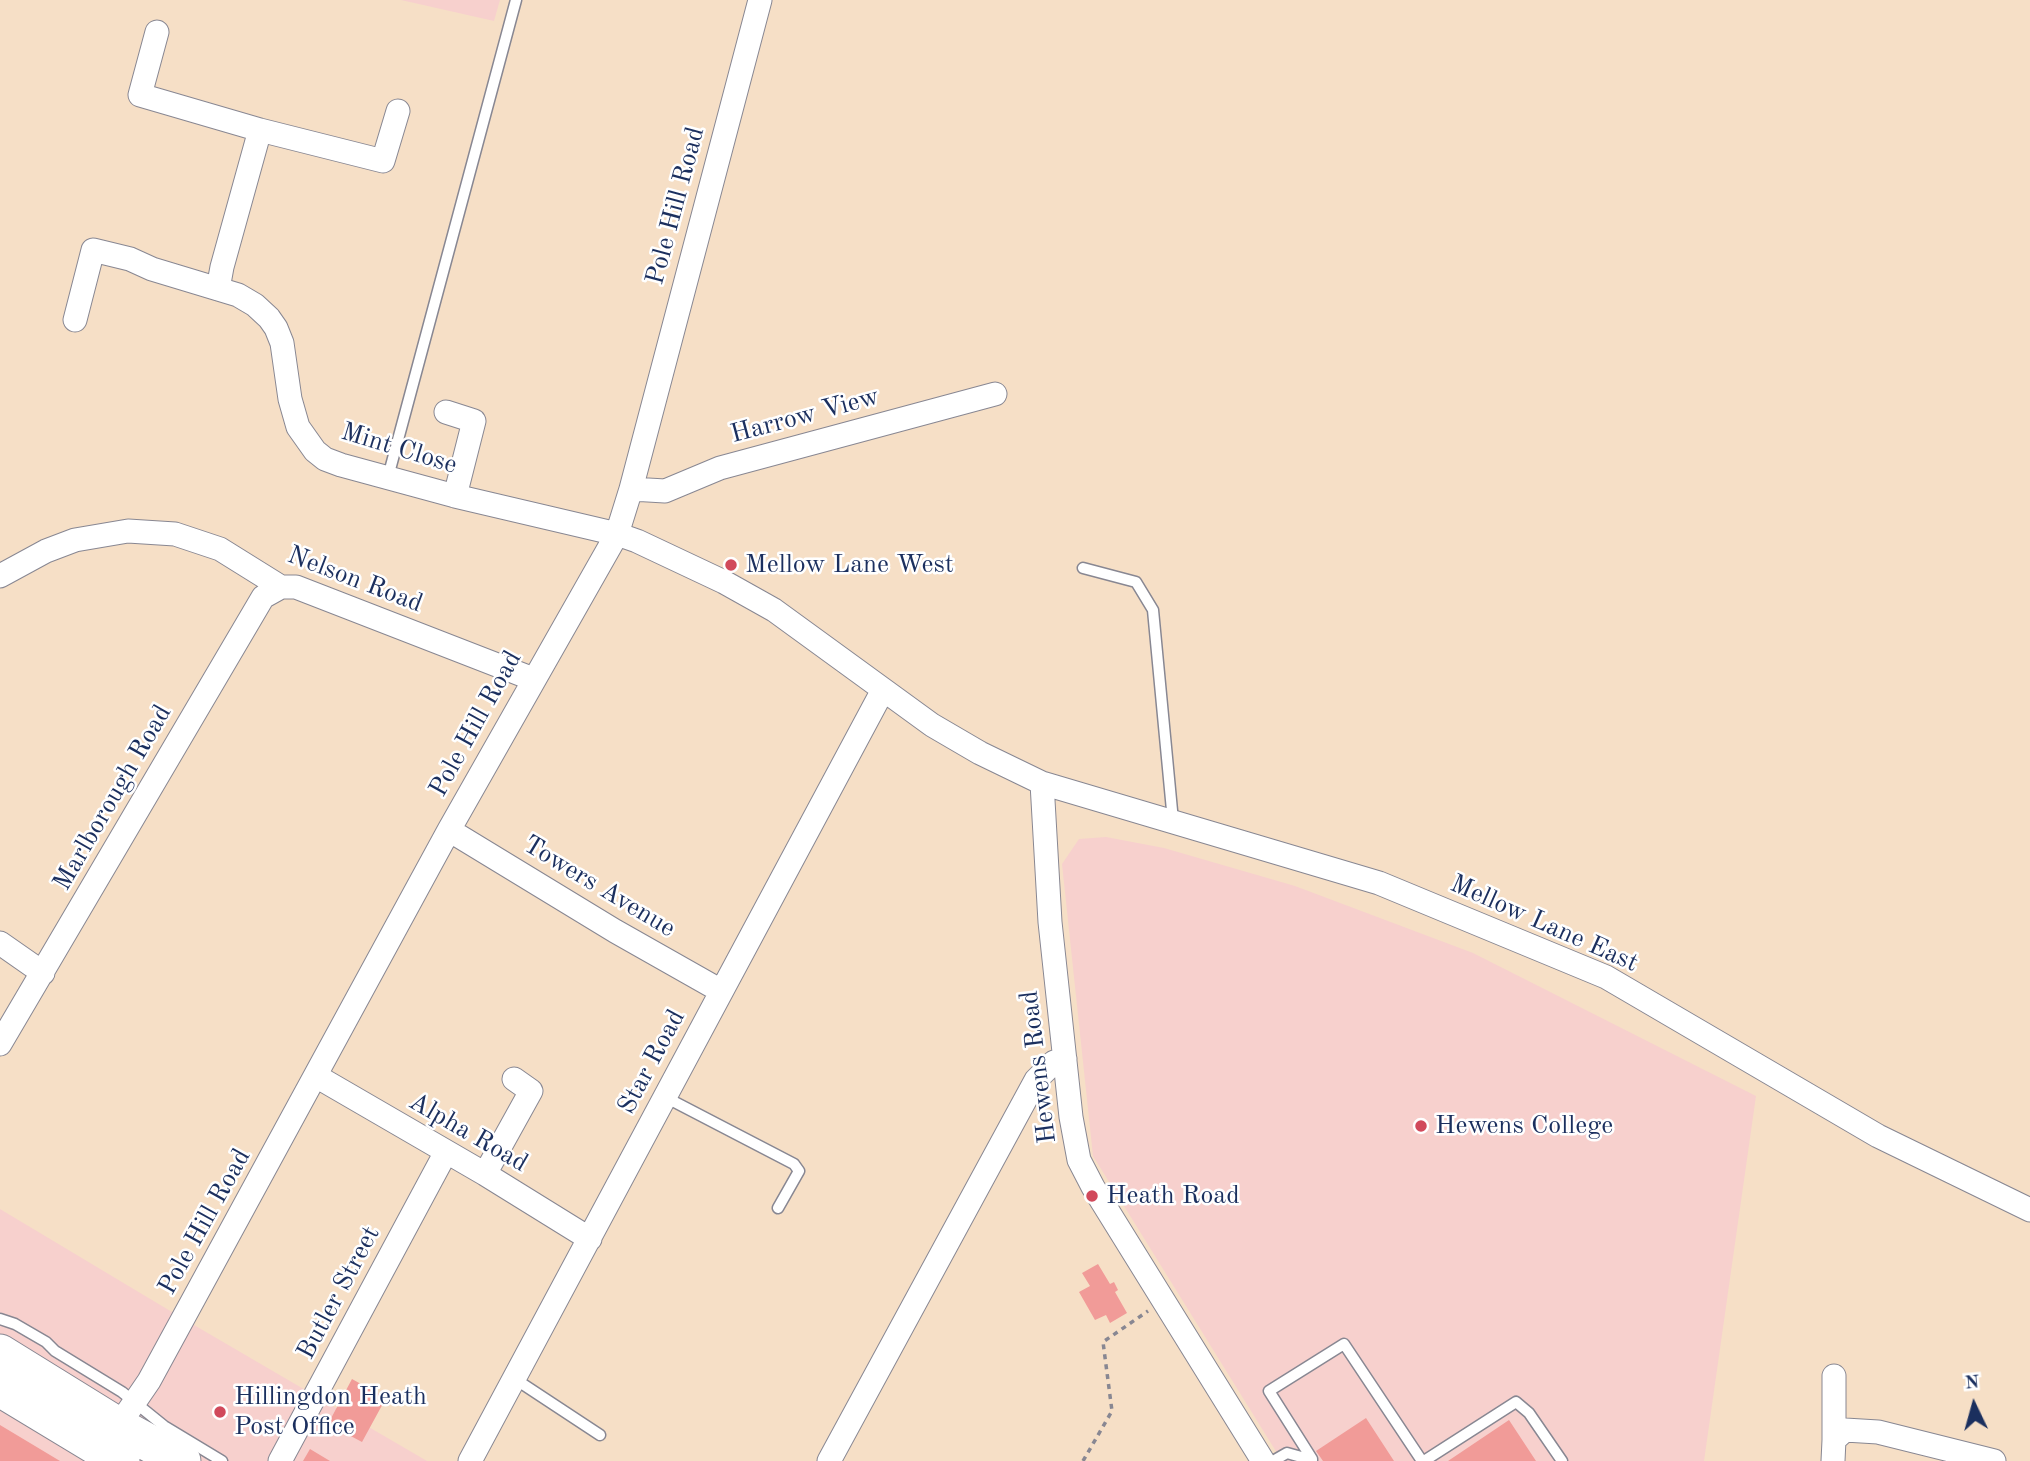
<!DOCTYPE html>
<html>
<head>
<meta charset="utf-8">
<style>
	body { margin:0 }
	#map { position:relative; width:2030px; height:1461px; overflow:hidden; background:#f6dfc6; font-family:"Old Standard TT",serif }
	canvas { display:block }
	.north { position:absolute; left:1939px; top:1370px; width:70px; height:70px; -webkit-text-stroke:5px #fff; paint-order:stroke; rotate:355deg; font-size:19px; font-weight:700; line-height:28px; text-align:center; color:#1b2f5e }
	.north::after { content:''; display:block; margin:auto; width:24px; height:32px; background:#1b2f5e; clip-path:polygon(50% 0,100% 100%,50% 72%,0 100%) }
</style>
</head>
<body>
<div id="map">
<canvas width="2030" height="1461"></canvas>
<div class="north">N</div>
</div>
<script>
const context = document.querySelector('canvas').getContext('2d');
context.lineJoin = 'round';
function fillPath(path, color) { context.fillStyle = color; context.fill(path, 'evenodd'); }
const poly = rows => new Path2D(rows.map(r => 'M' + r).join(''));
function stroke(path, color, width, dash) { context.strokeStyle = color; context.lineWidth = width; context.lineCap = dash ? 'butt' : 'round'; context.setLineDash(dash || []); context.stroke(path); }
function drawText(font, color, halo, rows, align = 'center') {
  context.font = font + ' "Old Standard TT",serif'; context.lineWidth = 5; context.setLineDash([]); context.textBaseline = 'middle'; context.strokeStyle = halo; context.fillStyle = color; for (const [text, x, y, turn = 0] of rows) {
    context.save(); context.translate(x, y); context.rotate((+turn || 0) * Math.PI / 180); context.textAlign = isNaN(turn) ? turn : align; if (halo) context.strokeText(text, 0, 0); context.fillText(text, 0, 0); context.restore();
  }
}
fillPath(poly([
	[401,0,500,0,494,21],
	[1106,837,1164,848,1295,886,1473,953,1756,1096,1704,1461,1282,1461,1093,1156,1062,864,1079,839],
	[0,1209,182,1318,427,1461,0,1461]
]), '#f7d0cd');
fillPath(poly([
	[1098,1264,1110,1284,1114,1282,1118,1290,1115,1292,1127,1313,1110,1323,1106,1315,1095,1320,1079,1292,1090,1286,1082,1273],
	[352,1379,386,1398,362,1442,328,1424],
	[1366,1418,1394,1461,1323,1461,1316,1451],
	[1509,1420,1536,1461,1448,1461],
	[0,1425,60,1461,0,1461],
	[310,1449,330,1461,303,1461]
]), '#f19b98');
const service = poly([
	[388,477,516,0],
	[1083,568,1136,582,1153,610,1173,821],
	[665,1097,794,1164,799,1171,778,1208],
	[0,1319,15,1324,46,1342,55,1351,122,1392,164,1426,222,1461],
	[515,1379,600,1435],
	[1312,1459,1269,1391,1344,1344,1422,1461],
	[1273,1461,1287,1453,1312,1460],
	[1424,1461,1516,1402,1529,1413,1562,1461]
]);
const minor = poly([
	[157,32,140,95,260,130,383,161,398,111],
	[218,289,222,267,260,130],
	[75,320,93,250,130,259,152,269,238,295,255,305,269,318,276,328,282,343,290,399,298,427,315,451,325,459,341,465,455,496,617,534,637,541,724,582,774,610,932,725,980,753,1042,783,1379,883,1606,977,1878,1136,2030,1210],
	[446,412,474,421,455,496],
	[631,489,665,491,720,468,995,394],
	[0,576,46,551,75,540,128,531,175,534,220,549,281,587,296,587,533,679],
	[1042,783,1050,922,1071,1117,1079,1160,1093,1187,1263,1461],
	[449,830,615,931,721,991],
	[0,943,43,973],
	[0,1044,263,597,281,587],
	[316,1076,485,1174,590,1239],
	[485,1174,531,1091,514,1079],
	[112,1435,149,1381,449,830,617,534,631,489,760,0],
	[1834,1440,1834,1376],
	[280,1461,446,1152],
	[470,1461,883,690],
	[829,1461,1036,1080,1054,1062,1065,1059],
	[1833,1461,1834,1440,1845,1430,1878,1432,1994,1461]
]);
const primary = poly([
	[0,1353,118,1426,182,1461],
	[0,1388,121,1461]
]);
stroke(service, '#888792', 13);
stroke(minor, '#888792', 25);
stroke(primary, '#888792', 39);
stroke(poly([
	[1083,1461,1112,1411,1103,1342,1148,1311]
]), '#888792', 3.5, [5, 5]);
stroke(service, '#fff', 10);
stroke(minor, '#fff', 23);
stroke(primary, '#fff', 37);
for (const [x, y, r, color] of [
	[731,565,7,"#d1495b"],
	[1421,1126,7,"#d1495b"],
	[1092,1196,7,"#d1495b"],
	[220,1412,7,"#d1495b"]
]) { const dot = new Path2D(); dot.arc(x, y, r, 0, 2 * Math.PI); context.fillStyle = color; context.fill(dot); stroke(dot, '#fff', 2.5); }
drawText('26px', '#1b2f5e', '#fff', [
	["Pole Hill Road",676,206,-75],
	["Harrow View",805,416,-15],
	["Mint Close",399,449,17],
	["Nelson Road",355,580,21],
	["Pole Hill Road",476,724,-61],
	["Marlborough Road",113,798,-60],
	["Towers Avenue",599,887,31],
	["Mellow Lane East",1544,924,24],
	["Star Road",652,1062,-62],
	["Hewens Road",1039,1067,-97],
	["Alpha Road",468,1133,30],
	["Pole Hill Road",205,1222,-61],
	["Butler Street",339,1293,-62]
]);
drawText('26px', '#1b2f5e', '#fff', [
	["Mellow Lane West",745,565],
	["Hewens College",1435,1126],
	["Heath Road",1106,1196],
	["Hillingdon Heath",234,1397],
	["Post Office",234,1427]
], 'left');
</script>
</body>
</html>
